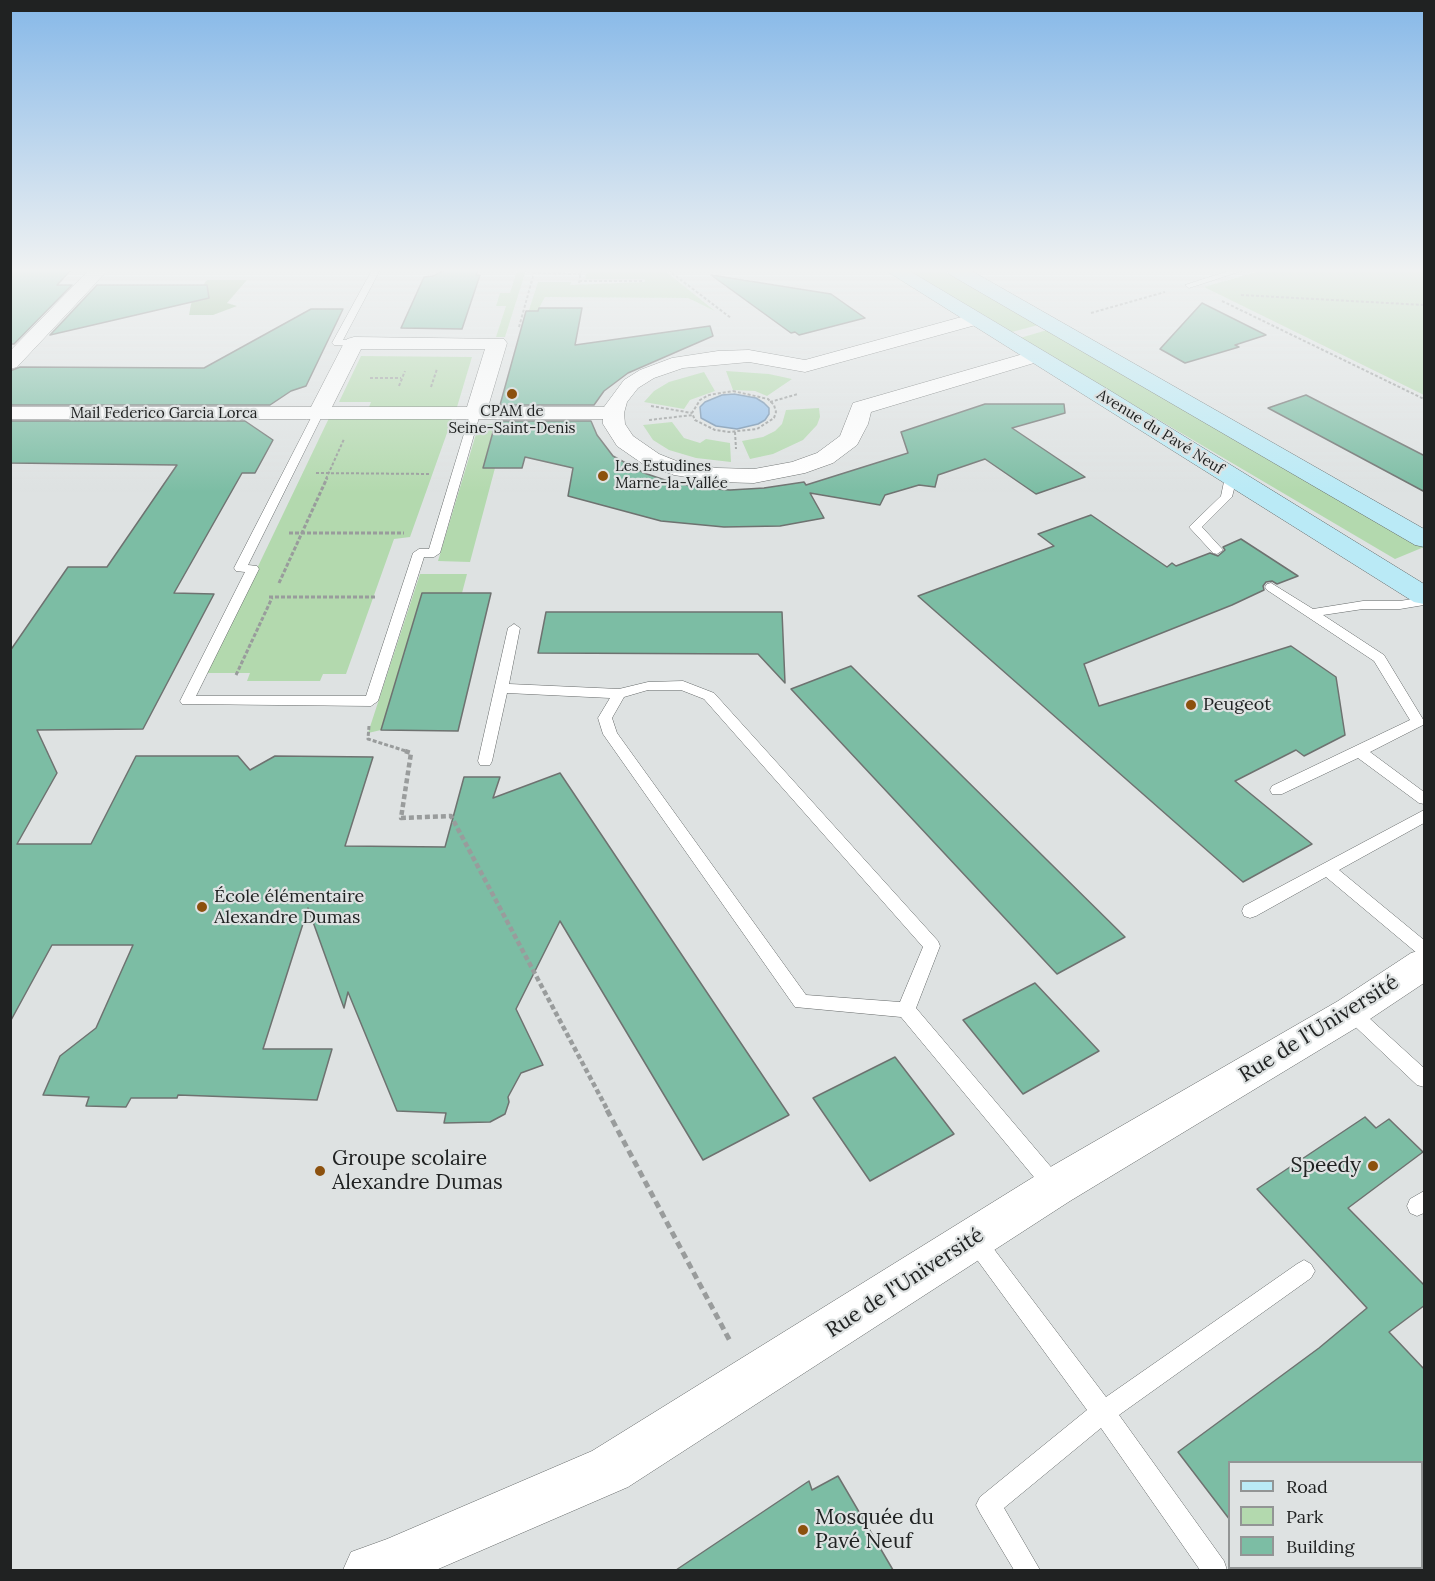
<!DOCTYPE html>
<html>
<head>
<meta charset="utf-8">
<style>
	body { margin:0 }
	#map { position:relative; width:1435px; height:1581px; overflow:hidden; background:#dee2e2; font-family:Lora,serif }
	canvas { display:block }
	.frame { position:absolute; inset:0; border:12px solid #202222; pointer-events:none }
	.legend { position:absolute; left:1228px; top:1461px; width:195px; height:108px; box-sizing:border-box; background:#dee2e2; border:2px solid #929595; margin:0; padding:8px 10px; list-style:none; font-size:18px; color:#202222 }
	.legend li { display:flex; align-items:center; gap:12px; height:30px }
	.legend b { width:30px; border:2px solid #929595 }
</style>
</head>
<body>
<div id="map">
<canvas width="1435" height="1581"></canvas>
<div class="frame"></div>
<ul class="legend">
<li><b style="height:8px;background:#baeaf6"></b>Road</li>
<li><b style="height:16px;background:#b3d9ae"></b>Park</li>
<li><b style="height:16px;background:#7cbda4"></b>Building</li>
</ul>
</div>
<script>
const context = document.querySelector('canvas').getContext('2d');
context.lineJoin = 'round';
function fillPath(path, color) { context.fillStyle = color; context.fill(path, 'evenodd'); }
const poly = rows => new Path2D(rows.map(r => 'M' + r).join(''));
function stroke(path, color, width, dash) { context.strokeStyle = color; context.lineWidth = width; context.lineCap = dash ? 'butt' : 'round'; context.setLineDash(dash || []); context.stroke(path); }
function drawText(font, color, halo, rows, align = 'center') {
  context.font = font + ' Lora,serif'; context.lineWidth = 4.5; context.setLineDash([]); context.textBaseline = 'middle'; context.strokeStyle = halo; context.fillStyle = color; for (const [text, x, y, turn = 0] of rows) {
    context.save(); context.translate(x, y); context.rotate((+turn || 0) * Math.PI / 180); context.textAlign = isNaN(turn) ? turn : align; if (halo) context.strokeText(text, 0, 0); context.fillText(text, 0, 0); context.restore();
  }
}
fillPath(poly([
	[517,270,526,270,505,337,496,337,506,306,496,306,500,293,510,293],
	[587,270,664,270,715,311,688,298,545,297,539,308,522,369,510,369,538,282,571,282,570,285,645,282,644,279,585,279],
	[907,270,942,270,1038,325,1012,332],
	[1263,270,1424,270,1424,395,1204,287],
	[1047,330,1424,547,1395,559,1020,338],
	[361,356,472,357,457,407,369,407,371,402,339,402],
	[726,371,769,374,792,379,767,396,755,391,733,390],
	[704,372,715,391,690,400,684,409,644,402,654,391,669,382],
	[819,408,820,417,817,425,803,440,773,454,750,459,742,441,763,437,775,431,782,424,786,410],
	[329,418,452,419,410,537,394,539,346,674,323,674,320,681,247,681,250,673,207,673],
	[672,422,684,438,700,443,706,439,730,443,731,462,696,458,669,450,653,440,643,425],
	[479,424,574,424,578,428,494,428,483,468,495,468,470,562,438,561],
	[420,574,467,574,462,593,422,593,381,730,368,733]
]), '#b3d9ae');
fillPath(poly([
	[207,280,247,280,227,303,237,306,213,315,189,315,192,299]
]), '#94bc8f');
const water = poly([
	[734,394,756,398,764,403,769,408,769,414,765,420,758,424,737,429,716,426,701,418,700,407,705,402,722,395,734,394]
]);
fillPath(water, '#93bee8');
stroke(water, '#708fad', 1.5);
const building = poly([
	[10,270,71,270,57,285,72,285,14,344,10,344,10,270],
	[445,270,478,270,476,275,480,275,462,329,401,328,424,277,433,276,445,270],
	[711,275,831,294,865,318,799,335,795,332,791,333,711,275],
	[97,285,207,285,209,298,50,335,97,285],
	[1202,303,1266,335,1235,345,1239,347,1185,363,1160,349,1202,303],
	[539,308,582,308,575,345,710,326,713,336,628,373,604,391,594,405,500,405,526,311,538,311,539,308],
	[311,309,343,309,306,386,291,391,270,405,10,405,10,371,20,367,204,368,311,309],
	[1306,395,1425,456,1425,492,1268,408,1306,395],
	[985,404,1064,404,1065,413,1012,428,1085,477,1036,494,985,459,938,475,935,487,919,485,885,495,880,505,810,493,824,518,780,526,724,527,661,521,568,496,573,468,525,457,522,468,483,468,496,421,591,421,597,435,613,456,644,473,671,482,700,488,730,490,764,488,804,482,806,485,908,453,901,432,985,404],
	[10,421,245,421,273,440,255,473,242,473,174,593,214,594,143,729,37,730,57,773,17,844,91,844,136,756,238,756,250,770,275,756,373,757,345,846,445,847,464,777,500,777,493,798,560,773,789,1115,703,1160,560,921,516,1009,543,1065,521,1073,508,1097,509,1102,505,1114,490,1122,444,1123,446,1113,397,1111,348,992,344,1008,308,908,263,1049,332,1049,317,1100,178,1095,177,1098,131,1098,126,1107,86,1106,89,1097,43,1095,60,1056,96,1028,133,945,52,945,10,1022,10,651,68,567,107,567,177,465,10,463,10,421],
	[1091,515,1167,567,1172,563,1176,566,1210,553,1218,556,1225,550,1223,547,1241,539,1298,576,1277,584,1272,581,1266,582,1263,586,1264,590,1232,605,1084,664,1099,706,1291,646,1336,677,1345,735,1304,756,1296,750,1235,781,1312,844,1243,882,918,596,1054,546,1038,534,1091,515],
	[422,593,491,593,458,731,381,730,422,593],
	[546,612,782,612,785,683,758,654,538,653,546,612],
	[851,666,1049,862,1125,937,1057,974,791,689,851,666],
	[1035,983,1099,1051,1023,1094,963,1020,1035,983],
	[895,1057,954,1134,870,1181,813,1098,895,1057],
	[1365,1117,1376,1128,1389,1119,1423,1152,1348,1208,1425,1286,1425,1305,1389,1332,1425,1370,1425,1462,1230,1462,1230,1520,1178,1452,1319,1348,1367,1308,1257,1189,1365,1117],
	[838,1476,893,1570,676,1570,809,1481,812,1490,838,1476]
]);
fillPath(building, '#7cbda4');
stroke(building, '#6e7270', 1.5);
const lane = poly([
	[372,270,380,270,343,340,354,340,359,343,354,346,334,345,332,343,372,270],
	[1231,270,1245,270,1189,288,1185,285,1231,270],
	[318,411,323,414,248,565,257,566,259,569,196,696,366,696,413,553,419,549,429,549,470,414,479,412,480,414,440,553,434,557,424,557,378,701,371,706,182,704,180,701,245,572,236,571,234,568,313,414,318,411],
	[1231,474,1237,477,1232,497,1202,527,1223,550,1217,554,1213,553,1189,527,1221,496,1225,477,1231,474],
	[1271,583,1313,609,1363,601,1400,601,1424,597,1424,605,1400,609,1363,609,1323,615,1384,655,1424,721,1423,725,1370,752,1424,792,1424,804,1419,803,1358,758,1282,794,1272,794,1270,790,1272,786,1410,720,1374,661,1267,590,1265,587,1267,584,1271,583],
	[514,624,520,628,509,684,619,689,648,682,683,681,714,693,938,941,940,946,916,1008,1062,1180,1065,1187,1062,1194,1055,1197,1048,1194,901,1017,795,1007,603,734,598,718,610,698,507,693,492,761,490,765,480,765,478,761,508,628,514,624],
	[648,690,681,690,704,699,923,947,900,1002,806,995,617,733,612,718,624,697,648,690],
	[1424,810,1424,823,1339,870,1424,940,1424,956,1418,954,1326,877,1256,916,1250,918,1244,916,1242,911,1244,906,1424,810],
	[1351,1004,1357,1007,1424,1068,1424,1087,1417,1085,1345,1017,1342,1012,1345,1007,1351,1004],
	[1424,1191,1424,1213,1417,1216,1410,1213,1407,1206,1410,1199,1424,1191],
	[974,1229,981,1232,1106,1397,1297,1264,1304,1260,1311,1264,1315,1271,1311,1278,1119,1415,1224,1561,1227,1570,1200,1570,1101,1428,1004,1508,1040,1570,1014,1570,980,1513,976,1505,980,1497,1087,1410,967,1246,964,1239,967,1232,974,1229]
]);
const street = poly([
	[89,270,108,270,17,367,10,369,10,351,89,270],
	[976,313,983,315,985,319,983,323,805,372,749,362,683,368,654,378,638,388,627,402,624,413,625,424,633,436,659,454,679,462,717,468,754,469,792,462,817,453,840,436,853,403,1037,350,1044,352,1047,356,1044,360,871,412,868,424,857,445,833,463,805,473,754,483,717,482,674,475,643,464,617,446,603,424,603,419,10,419,10,407,311,407,344,343,347,339,354,337,504,339,507,343,488,407,604,407,624,380,640,370,672,358,718,351,749,350,805,360,976,313],
	[361,349,485,349,467,407,332,407,361,349],
	[1424,949,1424,983,1364,1023,1070,1201,628,1487,436,1570,343,1570,351,1552,387,1539,592,1451,1040,1173,1338,1001,1411,953,1424,949]
]);
const secondary = poly([
	[885,270,908,270,1109,390,1424,584,1424,604,1414,602,885,270],
	[947,270,970,270,1424,529,1424,547,1415,545,949,274,947,270]
]);
stroke(lane, '#656969', 1);
stroke(street, '#656969', 1);
stroke(secondary, '#656969', 1);
stroke(poly([
	[668,270,731,318],
	[579,281,643,281],
	[579,283,581,270],
	[1241,295,1424,305],
	[1222,301,1424,399],
	[1091,313,1165,292],
	[519,327,534,273,581,274],
	[370,378,401,378],
	[399,386,405,371],
	[431,387,437,369],
	[733,391,768,399,774,405,776,412,774,418,757,429,729,432,715,430,695,420,692,413,700,400,709,395,733,391],
	[770,402,798,394],
	[651,406,692,413],
	[649,420,693,415],
	[735,432,736,449],
	[316,473,431,474],
	[326,479,344,439]
]), '#999c9c', 2, [3, 2]);
stroke(poly([
	[289,533,404,533],
	[279,583,327,478],
	[269,597,376,597],
	[236,675,272,598],
	[369,726,368,739,409,752]
]), '#999c9c', 3, [4, 2]);
stroke(poly([
	[405,751,411,753,401,818,451,816,608,1111]
]), '#999c9c', 4.5, [5, 3]);
stroke(poly([
	[607,1110,730,1341]
]), '#999c9c', 5, [7, 4.5]);
fillPath(lane, '#fff');
fillPath(street, '#fff');
fillPath(secondary, '#baeaf6');
const sky = context.createLinearGradient(0, 0, 0, 492);
sky.addColorStop(0, '#86b8e8');
sky.addColorStop(0.55, '#f0f2f2');
sky.addColorStop(1, '#f0f2f200');
context.fillStyle = sky;
context.fillRect(0, 0, 1435, 492);
for (const [x, y, r, color] of [
	[512,394,6,"#8c510e"],
	[603,476,6,"#8c510e"],
	[1191,705,6,"#8c510e"],
	[202,907,6,"#8c510e"],
	[1373,1166,6,"#8c510e"],
	[320,1171,6,"#8c510e"],
	[803,1530,6,"#8c510e"]
]) { const dot = new Path2D(); dot.arc(x, y, r, 0, 2 * Math.PI); context.fillStyle = color; context.fill(dot); stroke(dot, '#dee2e2', 2); }
drawText('15px', '#202222', '#dee2e2', [
	["CPAM de",512,412],
	["Seine-Saint-Denis",512,429],
	["Les Estudines",615,467,"left"],
	["Marne-la-Vallée",615,484,"left"]
]);
drawText('15px', '#202222', '#dee2e2', [
	["Mail Federico Garcia Lorca",164,414],
	["Avenue du Pavé Neuf",1160,432,32]
]);
drawText('18px', '#202222', '#dee2e2', [
	["Peugeot",1203,705],
	["École élémentaire",214,897],
	["Alexandre Dumas",214,918]
], 'left');
drawText('21px', '#202222', '#dee2e2', [
	["Rue de l'Université",1319,1029,-32],
	["Rue de l'Université",905,1283,-33]
]);
drawText('21px', '#202222', '#dee2e2', [
	["Groupe scolaire",332,1159],
	["Alexandre Dumas",332,1183],
	["Speedy",1361,1166,"right"],
	["Mosquée du",815,1518],
	["Pavé Neuf",815,1542]
], 'left');
</script>
</body>
</html>
